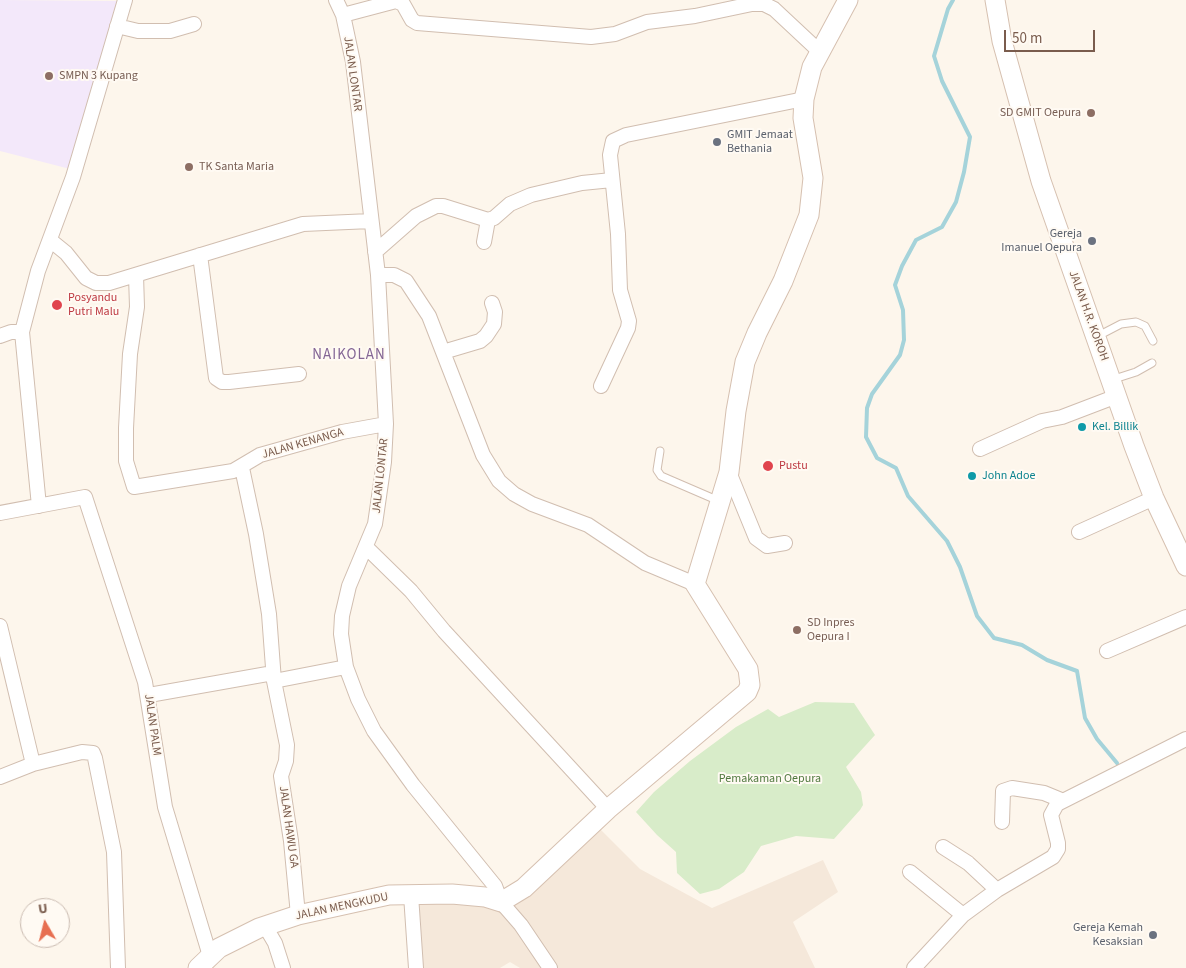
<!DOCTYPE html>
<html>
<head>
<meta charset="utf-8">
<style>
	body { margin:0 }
	#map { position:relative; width:1186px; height:968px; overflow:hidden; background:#fdf6ec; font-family:"Source Sans 3",sans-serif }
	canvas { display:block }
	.north { position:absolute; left:20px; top:898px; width:50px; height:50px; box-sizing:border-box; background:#fffaf3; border:1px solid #cabbb1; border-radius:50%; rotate:352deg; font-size:14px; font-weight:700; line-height:20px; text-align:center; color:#7a5c4d }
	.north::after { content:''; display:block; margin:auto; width:18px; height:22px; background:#e76f51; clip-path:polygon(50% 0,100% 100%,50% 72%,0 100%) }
	.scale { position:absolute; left:1004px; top:30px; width:91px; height:22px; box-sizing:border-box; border:2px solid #7a5c4d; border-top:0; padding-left:6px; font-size:15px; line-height:18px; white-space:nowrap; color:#7a5c4d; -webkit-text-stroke:4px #fffaf3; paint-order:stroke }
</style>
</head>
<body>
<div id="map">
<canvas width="1186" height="968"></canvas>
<div class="north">U</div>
<div class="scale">50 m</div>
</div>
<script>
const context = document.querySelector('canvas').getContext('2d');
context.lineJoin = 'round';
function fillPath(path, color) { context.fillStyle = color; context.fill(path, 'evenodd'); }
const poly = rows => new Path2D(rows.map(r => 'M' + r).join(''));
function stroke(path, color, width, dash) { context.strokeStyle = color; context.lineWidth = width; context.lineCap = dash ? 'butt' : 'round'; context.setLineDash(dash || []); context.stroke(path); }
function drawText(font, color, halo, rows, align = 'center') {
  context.font = font + ' "Source Sans 3",sans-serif'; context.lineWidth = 4; context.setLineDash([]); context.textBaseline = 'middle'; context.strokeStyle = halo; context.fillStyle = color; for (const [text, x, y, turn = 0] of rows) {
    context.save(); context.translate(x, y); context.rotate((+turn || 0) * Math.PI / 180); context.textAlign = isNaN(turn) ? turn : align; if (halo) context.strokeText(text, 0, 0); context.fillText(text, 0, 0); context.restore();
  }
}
fillPath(poly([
	[600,829,640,869,712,908,823,860,838,892,793,922,815,968,520,968,510,962,500,968,423,968,419,897,505,903]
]), '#f5e8da');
fillPath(poly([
	[0,0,118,1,74,170,0,151]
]), '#f3e8fa');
fillPath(poly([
	[815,702,854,703,875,735,846,767,861,792,863,805,860,810,834,839,796,836,761,846,744,872,719,889,700,894,677,873,676,852,657,835,636,812,654,792,690,761,736,727,768,709,779,717]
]), '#d8ecc9');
stroke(poly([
	[953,0,948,9,934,56,942,81,970,137,964,172,956,202,942,227,916,240,902,266,895,285,903,310,904,340,900,355,872,394,867,408,866,437,877,458,896,468,908,496,947,541,960,567,977,616,994,638,1022,645,1047,660,1077,671,1085,718,1097,739,1117,763]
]), '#a5d3da', 4);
const lane = poly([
	[1096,337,1121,324,1136,322,1145,326,1153,341],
	[1111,380,1136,372,1152,363],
	[660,451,657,470,661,476,719,501]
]);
const street = poly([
	[336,0,343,15,353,62,378,275,386,424,384,462,375,524,349,586,342,616,341,634,346,667,358,699,374,731,413,785,495,886,501,902,521,925,550,968],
	[343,15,396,1,403,4,412,20,417,23,591,37,615,34,647,22,695,16,752,4,764,4,774,9,820,52],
	[117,26,138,31,170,31,194,24],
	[50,240,66,253,86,278,96,283,109,283,303,224,371,221],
	[484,242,488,220],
	[375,252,416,216,436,206,443,206,488,220,494,218,510,204,531,195,582,183,612,180],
	[200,255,216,378,222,382,229,382,299,374],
	[136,275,137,307,130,354,126,428,126,461,134,487,233,471,260,455,342,432,386,424],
	[378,275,394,275,406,281,429,316,483,455,499,481,514,494,532,504,588,525,645,563,695,584],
	[22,332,39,506],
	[0,336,11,332,22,332,38,271,73,177,125,0],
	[443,352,480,341,486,336,494,324,495,312,492,303],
	[601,386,628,328,629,321,620,290,618,234,610,155,613,141,626,135,804,99],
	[980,449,1042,421,1062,417,1117,396],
	[242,468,256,534,269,614,274,681,346,667],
	[729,472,756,538,767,546,785,543],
	[0,513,85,497,145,682,165,807,210,956],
	[1079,532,1154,498],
	[366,547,411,591,444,631,608,809],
	[0,626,33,764],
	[1107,651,1186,617],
	[274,681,287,745,286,761,281,776,291,841,298,915],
	[149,695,273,673],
	[0,777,33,764,82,752,93,753,95,758,114,852,118,968],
	[1002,822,1003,791,1012,788,1044,793,1061,800],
	[943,847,968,863,997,890],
	[910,872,963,915],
	[411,895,416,968],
	[265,926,275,943,283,968],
	[914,968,963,915,997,890,1053,857,1058,849,1058,843,1051,815,1057,804,1186,739]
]);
const secondary = poly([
	[995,0,1002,41,1041,181,1134,446,1154,498,1186,566],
	[198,968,219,948,259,928,298,915,366,900,389,895,452,894,485,897,501,902,524,888,608,809,747,692,750,685,748,669,695,584,729,472,736,411,745,362,757,333,783,281,809,215,813,178,803,118,804,99,812,67,848,0]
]);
stroke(lane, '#d1beb0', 9);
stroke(street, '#d1beb0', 16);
stroke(secondary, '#d6c0b0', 21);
stroke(lane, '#fff', 7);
stroke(street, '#fff', 14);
stroke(secondary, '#fff', 19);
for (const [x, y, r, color] of [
	[49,76,5,"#8d6e63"],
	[1091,113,5,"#8d6e63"],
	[717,142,5,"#6b7280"],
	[189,167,5,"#8d6e63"],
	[1092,241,5,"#6b7280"],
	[57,305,6,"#e0444e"],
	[1082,427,5,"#0f9aa8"],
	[768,466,6,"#e0444e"],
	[972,476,5,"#0f9aa8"],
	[797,630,5,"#8d6e63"],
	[1153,935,5,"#6b7280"]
]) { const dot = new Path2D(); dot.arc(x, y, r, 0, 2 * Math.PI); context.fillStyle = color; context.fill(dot); stroke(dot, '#fffaf3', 2); }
drawText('12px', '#7a5c4d', '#fffaf3', [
	["JALAN LONTAR",352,74,82],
	["JALAN H.R. KOROH",1088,316,70],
	["JALAN KENANGA",303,444,-16],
	["JALAN LONTAR",381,476,-84],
	["JALAN PALM",152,725,82],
	["JALAN HAWU GA",288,827,82],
	["JALAN MENGKUDU",342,907,-12]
]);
drawText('12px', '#785e54', '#fffaf3', [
	["SMPN 3 Kupang",59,76],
	["SD GMIT Oepura",1081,113,"right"],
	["TK Santa Maria",199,167],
	["SD Inpres",807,623],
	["Oepura I",807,637]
], 'left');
drawText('12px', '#5b616d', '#fffaf3', [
	["GMIT Jemaat",727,135,"left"],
	["Bethania",727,149,"left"],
	["Gereja",1082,234],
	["Imanuel Oepura",1082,248],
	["Gereja Kemah",1143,928],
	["Kesaksian",1143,942]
], 'right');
drawText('12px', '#be3a42', '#fffaf3', [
	["Posyandu",68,298],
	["Putri Malu",68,312],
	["Pustu",779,466]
], 'left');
drawText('12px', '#0d838f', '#fffaf3', [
	["Kel. Billik",1092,427],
	["John Adoe",982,476]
], 'left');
drawText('12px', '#537a41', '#fffaf3', [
	["Pemakaman Oepura",770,779]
]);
context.letterSpacing = '1px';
drawText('15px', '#846695', '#fffaf3', [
	["NAIKOLAN",349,356]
]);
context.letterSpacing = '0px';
</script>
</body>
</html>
